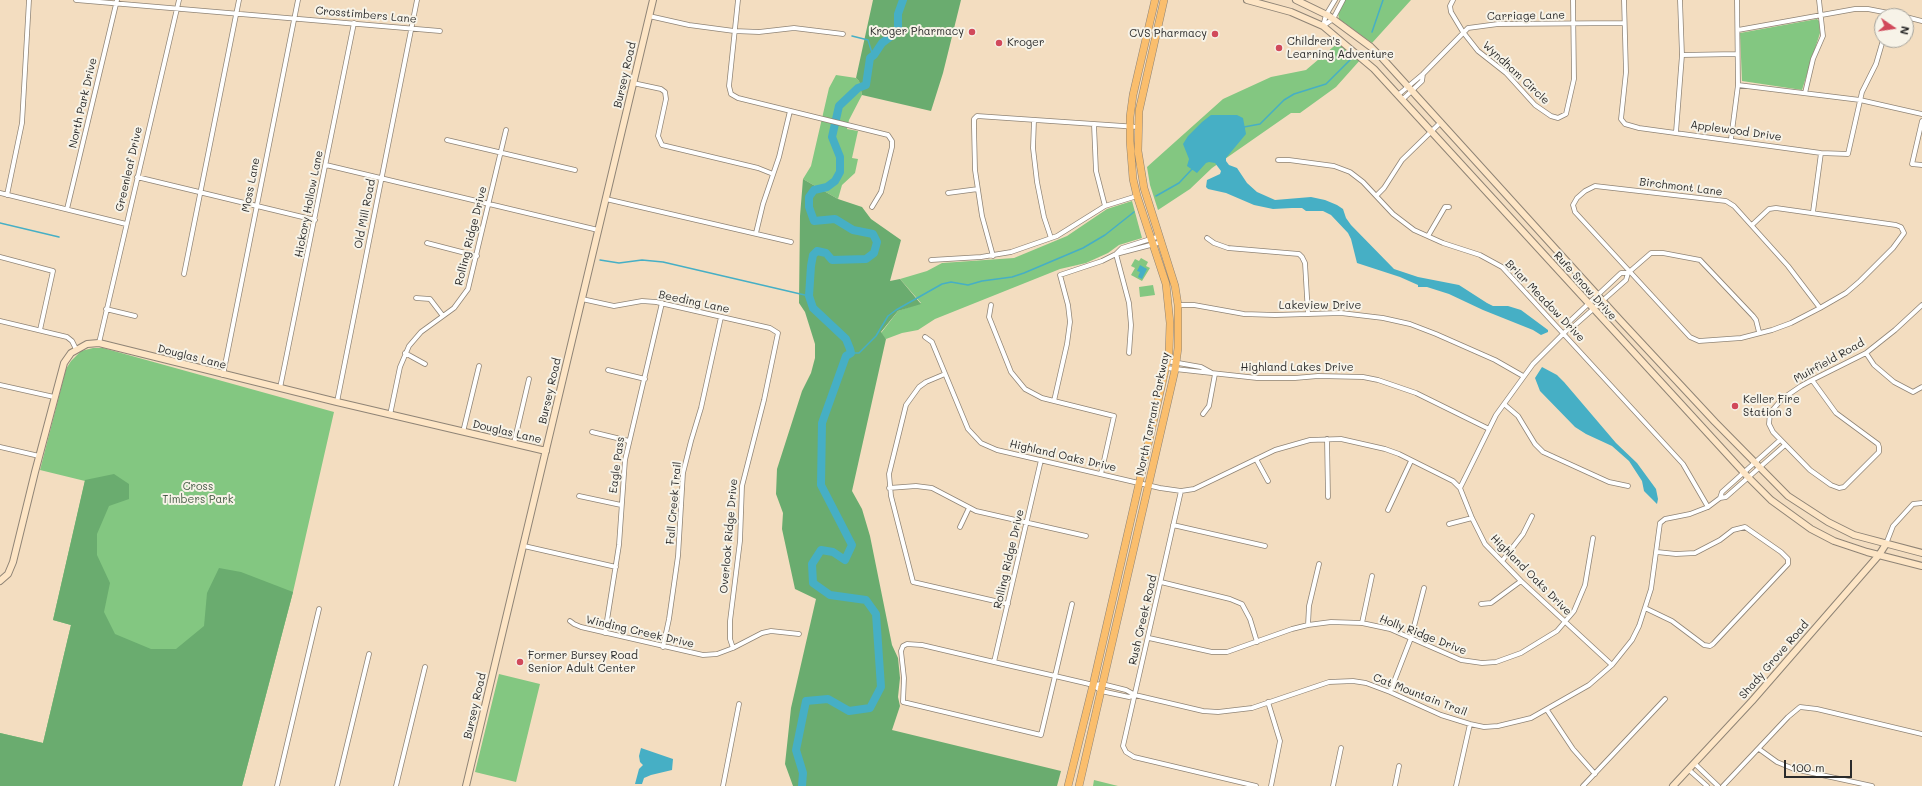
<!DOCTYPE html>
<html>
<head>
<meta charset="utf-8">
<style>
	body { margin:0 }
	#map { position:relative; width:1922px; height:786px; overflow:hidden; background:#f3ddc0; font-family:Mali,sans-serif }
	canvas { display:block }
	.north { position:absolute; left:1874px; top:8px; width:40px; height:40px; box-sizing:border-box; background:#f7f3e8; border:1px solid #a5a39c; border-radius:50%; rotate:103deg; font-size:11px; font-weight:700; line-height:16px; text-align:center; color:#2b2b2b }
	.north::after { content:''; display:block; margin:auto; width:14px; height:18px; background:#d1495b; clip-path:polygon(50% 0,100% 100%,50% 72%,0 100%) }
	.scale { position:absolute; left:1784px; top:760px; width:68px; height:18px; box-sizing:border-box; border:2px solid #2b2b2b; border-top:0; padding-left:5px; font-size:12px; line-height:14px; white-space:nowrap; color:#2b2b2b; -webkit-text-stroke:3px #f7f3e8; paint-order:stroke }
</style>
</head>
<body>
<div id="map">
<canvas width="1922" height="786"></canvas>
<div class="north">N</div>
<div class="scale">100 m</div>
</div>
<script>
const context = document.querySelector('canvas').getContext('2d');
context.lineJoin = 'round';
function fillPath(path, color) { context.fillStyle = color; context.fill(path, 'evenodd'); }
const poly = rows => new Path2D(rows.map(r => 'M' + r).join(''));
function stroke(path, color, width, dash) { context.strokeStyle = color; context.lineWidth = width; context.lineCap = dash ? 'butt' : 'round'; context.setLineDash(dash || []); context.stroke(path); }
function drawText(font, color, halo, rows, align = 'center') {
  context.font = font + ' Mali,sans-serif'; context.lineWidth = 4; context.setLineDash([]); context.textBaseline = 'middle'; context.strokeStyle = halo; context.fillStyle = color; for (const [text, x, y, turn = 0] of rows) {
    context.save(); context.translate(x, y); context.rotate((+turn || 0) * Math.PI / 180); context.textAlign = isNaN(turn) ? turn : align; if (halo) context.strokeText(text, 0, 0); context.fillText(text, 0, 0); context.restore();
  }
}
fillPath(poly([
	[1345,0,1411,0,1372,43,1339,19,1338,13],
	[1817,19,1819,21,1820,33,1802,90,1742,81,1740,33],
	[1339,42,1361,59,1336,87,1300,113,1291,113,1212,168,1190,189,1158,210,1150,185,1147,167,1223,99,1271,77,1306,70],
	[836,75,856,78,859,81,862,95,849,120,847,129,858,131,852,158,858,159,855,173,842,185,838,199,803,179,811,166,829,88],
	[1132,201,1142,238,1119,245,1108,253,1086,263,1060,269,935,319,918,330,902,333,886,339,881,333,898,311,921,303,900,279,927,271,942,263,1014,258,1067,236,1107,209],
	[1141,258,1148,262,1146,266,1150,268,1142,281,1131,275,1135,268,1131,266,1135,259,1139,261],
	[1153,285,1155,295,1140,297,1139,287],
	[93,348,103,348,334,412,293,592,242,786,0,786,0,733,43,743,71,625,53,620,85,481,40,470,66,369,71,361,81,351],
	[499,674,540,684,516,782,475,772],
	[1094,780,1118,786,1093,786]
]), '#83c781');
fillPath(poly([
	[873,0,961,0,943,73,931,111,862,95,859,81,856,78],
	[803,179,838,199,862,207,871,219,901,240,890,281,900,279,921,304,898,311,881,332,886,339,852,491,862,509,870,536,892,645,898,658,900,678,898,697,900,706,892,730,1061,771,1057,786,793,786,785,764,791,708,816,599,795,589,782,529,783,513,776,494,777,469,802,391,811,373,815,358,815,344,805,312,799,303,800,216],
	[114,474,129,484,129,499,109,506,97,534,97,555,110,583,104,612,115,634,151,649,176,649,204,626,207,593,219,568,241,572,293,592,242,786,0,786,0,733,43,743,71,625,53,620,85,480]
]), '#6aac6f');
fillPath(poly([
	[1211,115,1237,115,1243,118,1246,134,1226,158,1226,161,1229,165,1237,168,1247,183,1257,192,1275,200,1311,197,1325,200,1337,205,1343,209,1346,218,1351,225,1394,269,1418,277,1459,285,1487,303,1493,306,1508,306,1521,310,1548,330,1548,332,1541,335,1533,330,1483,310,1449,294,1427,287,1418,287,1418,285,1400,277,1357,263,1351,239,1348,233,1331,215,1323,211,1306,211,1302,208,1292,208,1273,209,1254,205,1226,193,1208,189,1206,187,1207,180,1220,174,1221,171,1215,163,1209,162,1206,163,1197,173,1187,166,1189,159,1183,144,1188,136,1202,122],
	[1140,265,1147,269,1142,279,1138,277,1140,272,1137,271],
	[1542,367,1557,375,1564,382,1616,443,1637,463,1656,489,1658,499,1657,504,1644,491,1642,481,1629,461,1612,446,1586,434,1575,427,1540,391,1535,378],
	[641,748,673,759,672,770,651,775,644,778,642,784,635,784,639,769,643,765,640,762,639,756]
]), '#46afc5');
stroke(poly([
	[1372,32,1383,0],
	[852,36,868,40,873,56],
	[1244,127,1260,124,1284,100,1294,94,1326,84,1352,58],
	[1156,196,1179,183,1193,168],
	[0,223,59,237],
	[600,260,619,263,642,260,663,262,809,296],
	[851,353,859,353,876,336,888,316,896,310,942,284,951,282,968,285,982,281,1012,277,1024,273,1083,248,1105,235,1134,212]
]), '#46afc5', 1.5);
stroke(poly([
	[802,786,803,773,796,750,806,701,828,699,849,711,870,708,881,687,876,614,866,600,830,595,813,583,812,564,821,550,833,552,845,560,852,545,821,485,822,423,846,356,851,353,850,349,846,339,813,308,809,296,811,266,813,255,817,251,826,253,832,260,866,259,874,253,877,242,873,234,853,230,835,219,814,221,809,207,809,197,814,190,827,187,835,181,840,172,840,157,832,137,839,106,858,88,866,85,870,58,874,55,882,43,898,31,898,14,903,0]
]), '#46afc5', 8);
const street = poly([
	[76,0,440,31],
	[738,0,729,86,731,94,738,98,888,135,892,141,892,147,881,192,872,207],
	[1453,0,1450,6,1451,12,1463,32,1478,51,1506,73,1535,105,1551,116,1558,118,1566,114,1574,79,1573,0],
	[1624,0,1626,72,1621,119,1625,124,1639,128,1821,153,1848,154,1862,92,1876,64,1883,40],
	[649,16,689,25,734,31,759,32,794,28,843,34],
	[1906,17,1922,21],
	[1323,26,1333,19,1343,0],
	[1323,26,1326,15,1335,0],
	[1738,30,1855,9,1868,9,1904,16],
	[1682,55,1737,54],
	[633,83,661,89,665,92,666,99,658,136,662,145,758,168,773,174],
	[1738,85,1860,100,1922,114],
	[1805,93,1813,59,1823,36,1819,0],
	[1398,95,1423,74,1468,28,1498,24,1624,23],
	[1402,100,1422,81,1423,74],
	[1034,120,1033,148,1037,182,1044,217,1051,238],
	[1922,121,1912,164,1922,165],
	[1094,125,1096,171,1105,206],
	[1676,132,1682,55,1680,0],
	[1731,139,1738,85,1737,0],
	[447,140,575,170],
	[1278,160,1289,160,1334,166,1350,172,1363,182,1393,214,1414,230,1443,243,1480,255,1502,267,1683,464,1708,507],
	[326,165,598,230],
	[137,177,315,220],
	[0,193,126,224],
	[948,193,978,189],
	[7,195,22,123,29,0],
	[1377,195,1384,188,1402,160,1441,122],
	[606,199,791,242],
	[67,209,117,0],
	[1813,212,1821,153],
	[1752,225,1769,209,1776,208,1896,225,1901,227,1904,233,1893,248,1860,281,1846,293,1820,308,1791,323,1772,330,1741,338,1699,341,1690,337,1575,212,1573,205,1577,198,1585,191,1595,186,1726,201,1734,206,1788,266,1820,308],
	[756,233,763,204,779,157,790,111],
	[1428,236,1445,207,1449,207],
	[1207,238,1214,243,1228,248,1299,254,1302,257,1305,263,1308,314],
	[427,243,477,256],
	[1116,254,1129,303,1131,325,1129,353],
	[1116,254,1122,248,1160,236],
	[993,256,982,216,975,170,974,127,974,119,977,116,1138,127],
	[0,257,53,271,40,330],
	[931,260,981,257,1011,252,1057,236,1105,206,1137,196],
	[184,274,239,0],
	[416,298,430,299,443,316],
	[582,299,614,306,642,301,656,302,770,328,778,333,764,400,742,486,740,541,730,621,730,639,733,648],
	[991,305,989,317,1011,372,1025,389,1042,398,1114,416,1101,474],
	[1178,305,1194,305,1244,314,1275,315,1341,313,1383,318,1410,324,1436,334,1495,360,1523,376],
	[106,309,135,316],
	[0,321,67,337,72,341,76,349],
	[1568,329,1569,322,1621,273,1628,273],
	[925,337,932,342,968,429,981,443,997,450,1160,488,1181,491,1194,489,1275,450,1310,440,1341,439,1385,449,1399,454,1453,481,1460,488,1472,518,1485,544,1521,581,1612,665],
	[99,343,179,0],
	[405,353,425,364],
	[1866,353,1874,365,1894,382,1913,392,1922,387],
	[1167,361,1201,367,1212,373],
	[1166,368,1257,378,1295,378,1318,376,1363,377,1378,380,1416,393,1489,429],
	[608,370,645,379],
	[945,374,926,382,919,387,906,405,889,474,891,496,913,582,1008,604],
	[223,375,298,0],
	[1812,380,1836,413,1878,444,1879,447,1879,452,1844,487,1839,488,1831,485,1810,470,1773,432,1769,424,1770,413,1782,399,1801,386,1812,380,1866,353,1895,330,1922,305],
	[0,385,54,397],
	[280,388,354,23],
	[1054,401,1067,344,1070,322,1068,305,1060,275,1102,261,1116,254,1162,242],
	[337,402,417,0],
	[1504,404,1518,416,1535,444,1543,452,1609,482,1628,486],
	[1203,414,1209,406,1215,374],
	[390,415,400,367,409,346,421,332,454,308,468,289,506,130],
	[463,432,479,366],
	[592,432,629,441],
	[1327,439,1328,497],
	[514,443,529,379],
	[0,447,39,456],
	[1256,459,1268,481],
	[889,488,916,486,932,488,976,511,1086,536],
	[1460,488,1496,415,1533,364,1568,329,1574,326,1626,280,1628,273,1651,253,1663,253,1700,260,1753,316,1756,320,1759,332],
	[1181,491,1123,746,1126,752,1134,757,1256,786],
	[579,496,621,505],
	[1720,498,1726,497,1785,445],
	[1388,510,1411,461],
	[1449,524,1472,518],
	[1173,525,1265,546],
	[960,527,969,508],
	[1886,544,1893,526,1913,504,1922,503],
	[524,546,616,567],
	[1502,561,1523,534,1532,516],
	[1161,582,1230,599,1242,604,1250,619,1257,642],
	[1072,604,1055,676,1041,735,903,702,904,678,901,651,903,646,907,644,922,645,994,662,1055,676,1085,683,1093,685,1102,684,1126,690,1135,695],
	[1481,604,1491,603,1521,581],
	[1645,608,1672,621,1704,645,1710,646,1713,644,1788,564,1788,559,1781,552,1745,527,1733,530,1720,540,1695,553,1676,554,1657,552],
	[570,621,574,624,581,627,703,655,717,654,733,648,762,633,771,631,799,634],
	[1362,623,1372,576],
	[1308,625,1309,606,1319,564],
	[605,633,619,545,625,460,662,303],
	[1149,638,1212,652,1227,652,1292,629,1308,625,1331,622,1362,623,1390,629,1461,660,1482,663,1496,662,1521,653,1557,631,1574,611,1585,585,1593,538],
	[663,647,669,619,678,556,683,473,691,441,701,408,721,317],
	[994,662,1041,460],
	[1093,685,1101,691,1129,697,1135,695,1203,711,1218,712,1252,708,1329,682,1353,681,1366,683,1390,692,1441,715,1470,724,1484,727,1498,726,1531,718,1589,685,1612,665,1632,640,1639,626,1651,589,1660,523,1665,519,1690,514,1708,507,1720,498,1722,492,1780,440],
	[1390,692,1411,638,1424,588],
	[1268,702,1280,741,1271,786],
	[1547,710,1573,749,1595,774],
	[1759,749,1777,762,1794,769,1872,786],
	[1694,763,1718,786],
	[1688,769,1707,786],
	[277,786,319,609],
	[337,786,369,654],
	[396,786,425,667],
	[723,786,739,704],
	[1333,786,1341,748],
	[1395,786,1399,766],
	[1456,786,1470,724],
	[1583,786,1665,699],
	[1723,786,1788,717,1800,707,1817,709,1922,734]
]);
const secondary = poly([
	[1247,0,1291,12,1323,26,1374,69,1747,476,1771,500,1811,529,1834,541,1867,552,1922,566],
	[1296,0,1329,16,1371,47,1383,59,1620,320,1715,422,1788,496,1828,522,1854,535,1922,553],
	[0,581,8,574,13,562,35,472,64,363,71,353,87,344,99,343,337,402,546,451],
	[466,786,653,0],
	[1673,786,1752,701,1879,555,1886,544]
]);
const primary = poly([
	[1068,786,1093,685,1169,353,1170,323,1166,284,1137,196,1133,179,1130,141,1130,117,1133,95,1155,0],
	[1079,786,1175,370,1178,348,1178,305,1175,286,1144,188,1138,151,1139,111,1164,0]
]);
stroke(street, '#8f8476', 5.5);
stroke(secondary, '#8f8476', 8);
stroke(primary, '#8f8476', 8);
stroke(street, '#fff', 4);
stroke(secondary, '#fde5c5', 6);
stroke(primary, '#fabe6d', 7);
for (const [x, y, r, color] of [
	[972,32,4,"#d1495b"],
	[1215,34,4,"#d1495b"],
	[999,43,4,"#d1495b"],
	[1279,48,4,"#d1495b"],
	[1735,406,4,"#d1495b"],
	[520,662,4,"#d1495b"]
]) { const dot = new Path2D(); dot.arc(x, y, r, 0, 2 * Math.PI); context.fillStyle = color; context.fill(dot); stroke(dot, '#f7f3e8', 1.5); }
drawText('11px', '#2b2b2b', '#f7f3e8', [
	["Crosstimbers Lane",366,15,5],
	["Carriage Lane",1526,16,-1],
	["Wyndham Circle",1516,73,43],
	["Bursey Road",625,75,-77],
	["North Park Drive",83,103,-77],
	["Applewood Drive",1736,131,8],
	["Greenleaf Drive",129,169,-77],
	["Moss Lane",251,185,-79],
	["Birchmont Lane",1681,187,7],
	["Hickory Hollow Lane",309,204,-79],
	["Old Mill Road",365,214,-79],
	["Rolling Ridge Drive",471,236,-76],
	["Rufe Snow Drive",1585,286,48],
	["Briar Meadow Drive",1545,301,46],
	["Beeding Lane",694,302,12],
	["Lakeview Drive",1320,306],
	["Douglas Lane",192,357,14],
	["Muirfield Road",1829,361,-29],
	["Highland Lakes Drive",1297,368],
	["Bursey Road",550,391,-77],
	["North Tarrant Parkway",1153,414,-78],
	["Douglas Lane",507,432,13],
	["Highland Oaks Drive",1063,456,13],
	["Eagle Pass",617,465,-82],
	["Fall Creek Trail",674,503,-85],
	["Overlook Ridge Drive",729,536,-85],
	["Rolling Ridge Drive",1009,559,-77],
	["Highland Oaks Drive",1531,575,45],
	["Rush Creek Road",1143,620,-77],
	["Winding Creek Drive",640,632,13],
	["Holly Ridge Drive",1423,635,21],
	["Shady Grove Road",1774,660,-49],
	["Cat Mountain Trail",1420,695,21],
	["Bursey Road",475,706,-77]
]);
drawText('11px', '#2b2b2b', '#f7f3e8', [
	["Kroger Pharmacy",964,32,"right"],
	["CVS Pharmacy",1207,34,"right"],
	["Children's",1287,42],
	["Learning Adventure",1287,55],
	["Kroger",1007,43],
	["Keller Fire",1743,400],
	["Station 3",1743,413],
	["Former Bursey Road",528,656],
	["Senior Adult Center",528,669]
], 'left');
drawText('11px', '#455a45', '#f7f3e8', [
	["Cross",198,487],
	["Timbers Park",198,500]
]);
</script>
</body>
</html>
